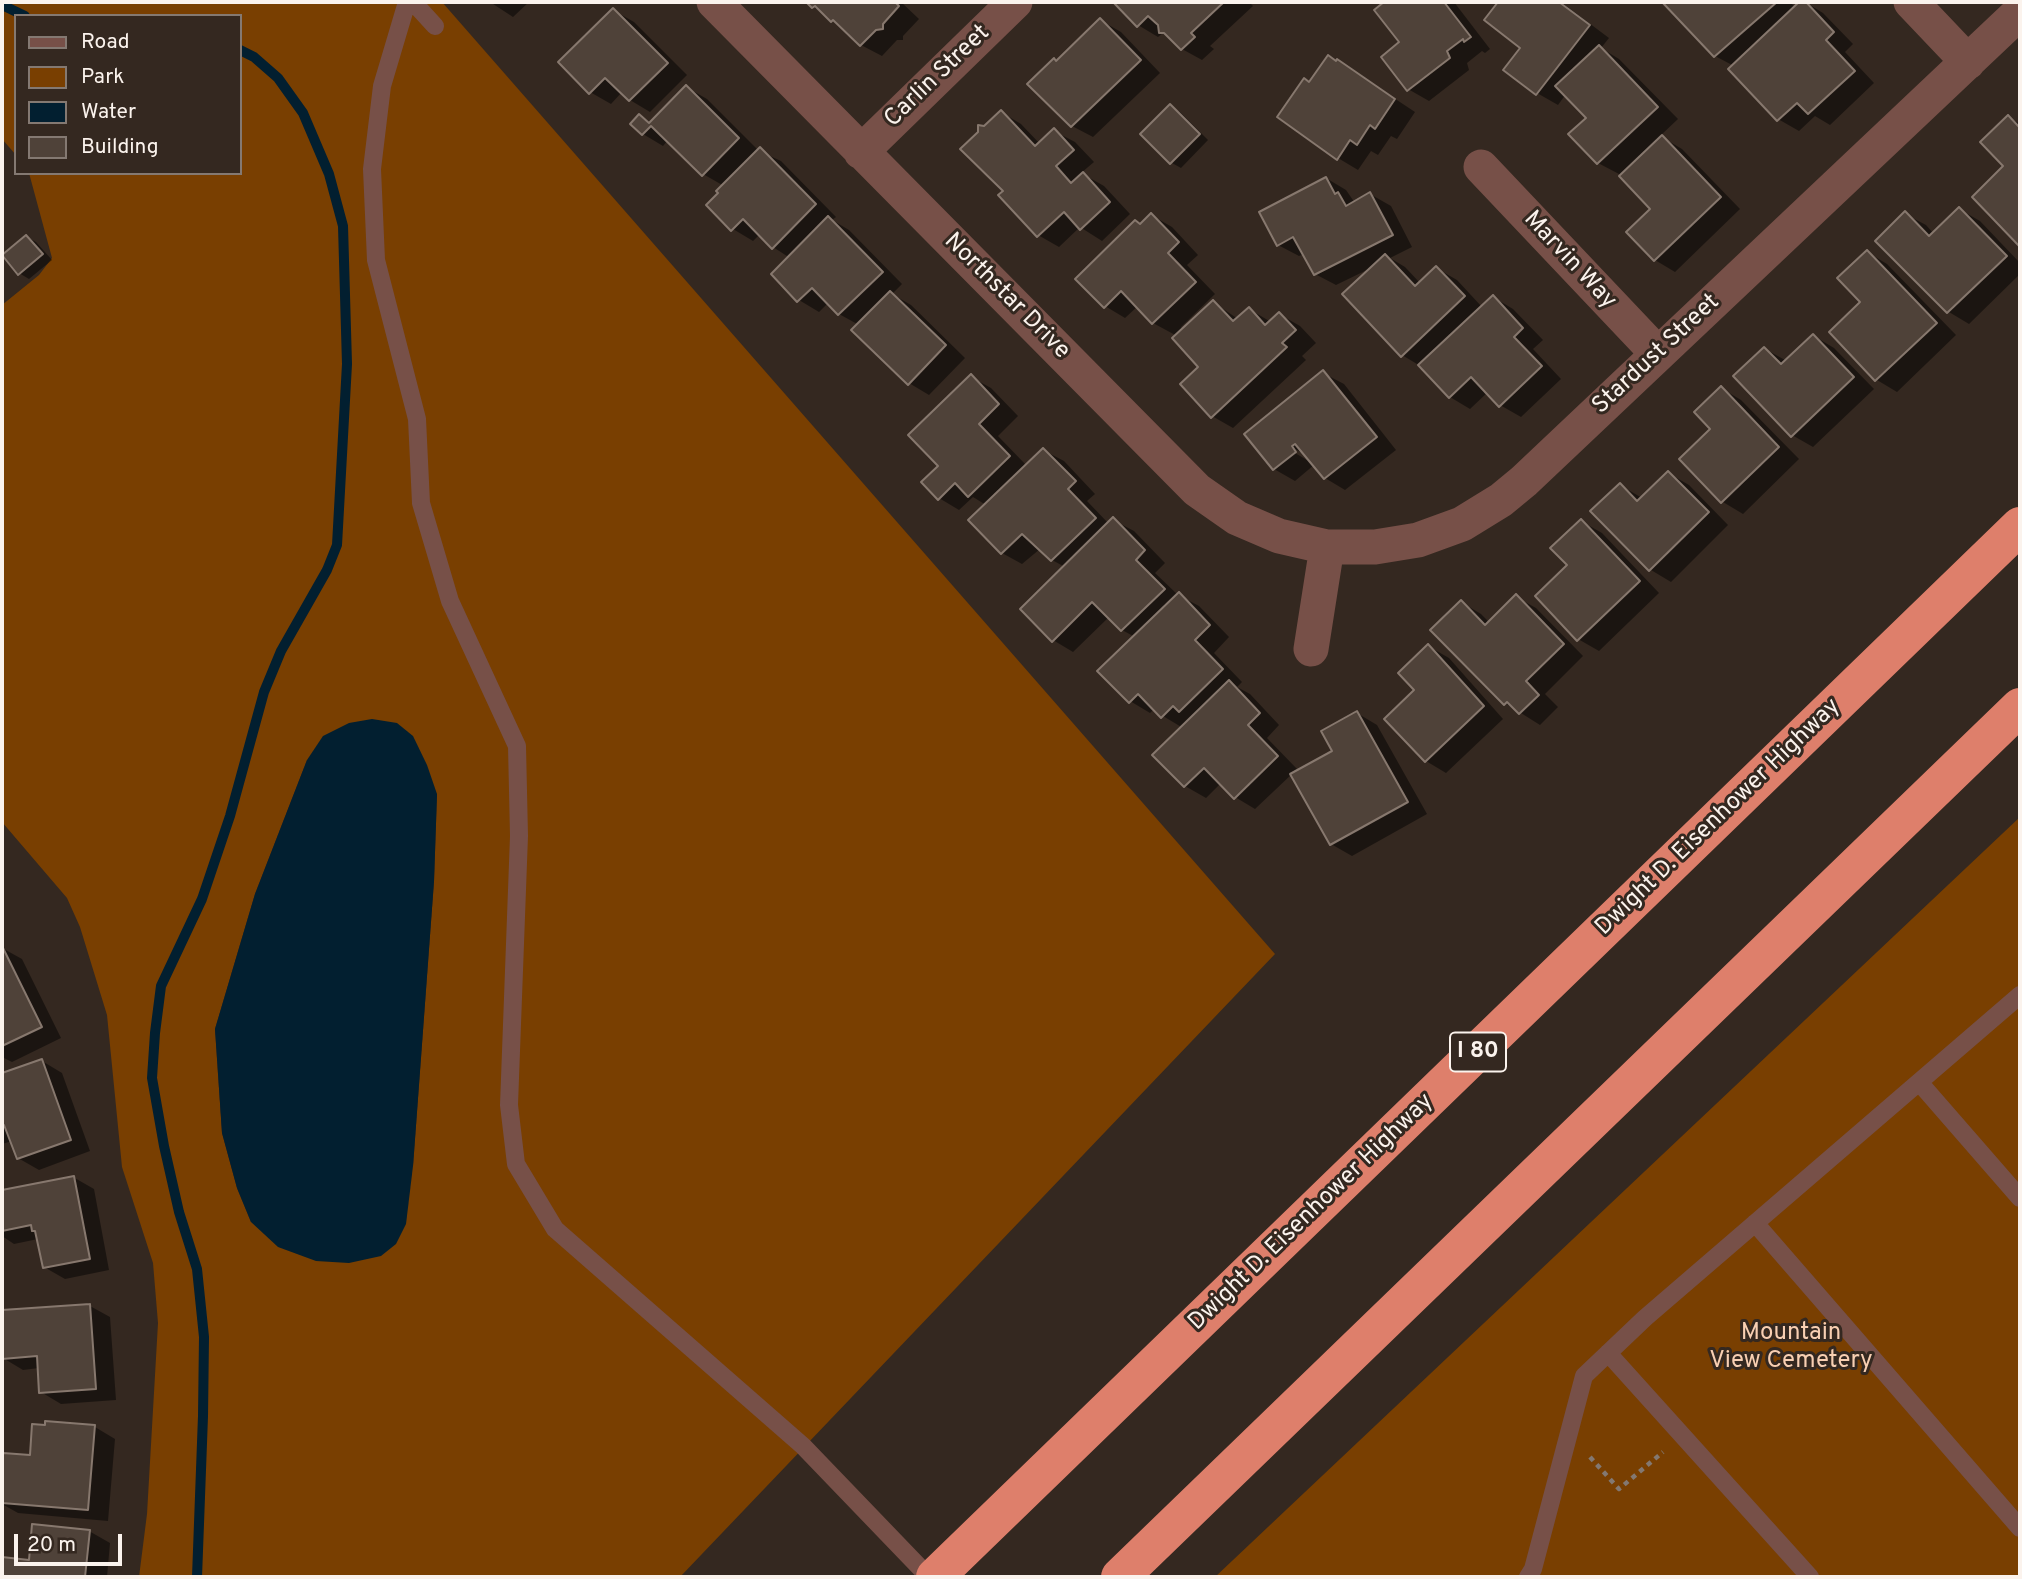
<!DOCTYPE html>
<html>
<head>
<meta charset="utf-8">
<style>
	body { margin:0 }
	#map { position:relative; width:2022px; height:1579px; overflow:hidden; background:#342820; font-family:Overpass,sans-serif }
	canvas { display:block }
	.frame { position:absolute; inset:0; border:4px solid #fbf3ed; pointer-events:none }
	.legend { position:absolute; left:14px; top:14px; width:228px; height:161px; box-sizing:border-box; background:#342820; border:2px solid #847972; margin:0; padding:9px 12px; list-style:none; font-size:21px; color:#fbf3ed }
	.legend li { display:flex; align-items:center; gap:14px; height:35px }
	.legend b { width:35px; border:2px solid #847972 }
	.scale { position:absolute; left:14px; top:1534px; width:108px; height:32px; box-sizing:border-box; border:4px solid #fbf3ed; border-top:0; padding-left:9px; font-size:21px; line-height:24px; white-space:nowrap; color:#fbf3ed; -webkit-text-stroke:5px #342820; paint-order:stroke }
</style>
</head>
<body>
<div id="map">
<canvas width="2022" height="1579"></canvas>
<div class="frame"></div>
<ul class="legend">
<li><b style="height:9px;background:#775048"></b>Road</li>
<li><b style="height:19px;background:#793f01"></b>Park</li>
<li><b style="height:19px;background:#021f30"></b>Water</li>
<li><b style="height:19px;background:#4f4239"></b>Building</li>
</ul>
<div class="scale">20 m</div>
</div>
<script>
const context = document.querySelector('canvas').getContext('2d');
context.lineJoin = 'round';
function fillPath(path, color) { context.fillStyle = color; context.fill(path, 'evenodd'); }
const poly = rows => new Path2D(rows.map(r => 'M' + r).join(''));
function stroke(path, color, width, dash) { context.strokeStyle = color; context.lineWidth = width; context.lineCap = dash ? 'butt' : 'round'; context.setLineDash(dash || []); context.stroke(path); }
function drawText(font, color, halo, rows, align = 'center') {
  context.font = font + ' Overpass,sans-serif'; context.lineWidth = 6; context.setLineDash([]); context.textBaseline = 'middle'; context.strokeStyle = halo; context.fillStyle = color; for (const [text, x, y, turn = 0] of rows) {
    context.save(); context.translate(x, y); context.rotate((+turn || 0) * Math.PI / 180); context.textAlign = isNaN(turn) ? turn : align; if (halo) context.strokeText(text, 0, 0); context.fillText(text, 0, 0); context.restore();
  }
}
fillPath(poly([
	[2,2,442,2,1275,954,680,1577,139,1577,147,1514,158,1323,153,1263,122,1167,107,1015,80,927,67,898,2,822,2,305,39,275,52,258,29,173,240,173,240,16,16,16,16,155,2,139],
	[307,760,437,794,434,881,413,1166,251,1222,237,1188,222,1133,215,1029,255,894],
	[2020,817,2020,1577,1215,1577]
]), '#793f01');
fillPath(poly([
	[372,719,397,723,413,736,427,765,437,794,434,881,413,1166,406,1224,396,1244,381,1256,349,1263,316,1261,278,1247,251,1222,237,1188,222,1133,215,1029,255,894,307,760,323,736,349,723]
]), '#021f30');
fillPath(poly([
	[490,2,529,2,513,17],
	[806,2,901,2,919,19,903,36,903,40,897,40,882,56,861,45,843,27],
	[1115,2,1249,2,1253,6,1210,46,1214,49,1202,60,1182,49,1163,33,1158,37,1138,25],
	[1387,2,1454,2,1490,49,1485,53,1482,51,1467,63,1469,70,1429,101,1408,89,1402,43,1376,10],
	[1500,2,1561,2,1609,38,1601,48,1619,59,1678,119,1660,136,1682,149,1740,209,1675,272,1655,260,1653,209,1619,174,1598,163,1588,118,1566,94,1558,105,1537,93,1506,69,1523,47,1487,19],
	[1664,2,1790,2,1796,8,1805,2,1823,13,1853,44,1845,52,1874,83,1830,125,1815,116,1799,131,1778,119,1734,66,1715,56],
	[613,10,634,22,687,75,650,112,630,100,622,92,611,104,590,92],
	[1100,20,1121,32,1160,73,1093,137,1072,126,1058,62],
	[1338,61,1415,112,1397,139,1391,136,1378,155,1371,151,1358,170,1338,158,1310,84],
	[686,87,707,99,759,151,781,161,836,217,832,220,849,230,902,284,892,294,911,305,965,358,929,395,909,383,859,325,839,314,828,303,819,312,799,300,790,258,773,247,760,234,753,241,733,229,720,193,724,186,703,174,668,140,663,146,643,134,640,116,652,123],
	[1170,106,1180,112,1208,140,1181,168,1172,163,1143,134],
	[1001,112,1021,124,1040,144,1054,131,1075,142,1094,162,1081,173,1104,186,1130,214,1102,241,1080,227,1059,247,1038,235,1005,191,984,127],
	[2008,117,2020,124,2020,245,1974,197,2006,166],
	[1326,178,1346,190,1355,203,1370,194,1391,206,1412,247,1390,258,1405,267,1420,283,1436,268,1457,280,1482,307,1493,297,1513,309,1543,340,1533,349,1561,379,1521,417,1500,405,1488,392,1470,409,1450,397,1422,367,1402,355,1371,268,1336,285,1315,274,1304,254,1299,256,1278,245],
	[1959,209,1980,221,2020,263,2020,274,1969,324,1949,312,1878,241,1905,214,1926,225,1934,234],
	[1151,215,1172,227,1198,255,1187,265,1215,294,1181,327,1183,330,1213,302,1238,319,1249,309,1271,322,1279,314,1300,326,1316,343,1302,356,1306,360,1233,428,1212,416,1201,367,1177,336,1153,323,1138,306,1125,318,1105,306,1141,225],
	[27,237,36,242,52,260,29,279,19,273],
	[1867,252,1887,264,1956,335,1897,392,1877,380,1831,333,1862,302],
	[1814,336,1834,348,1874,389,1813,447,1792,435,1765,349,1785,360],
	[1323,373,1344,384,1396,450,1345,490,1325,478,1314,465,1295,481,1274,469],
	[1290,446,1307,456,1307,460,1288,449],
	[971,377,991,388,1018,416,998,436,1027,466,1043,450,1064,461,1095,494,1087,501,1109,524,1113,520,1134,531,1165,563,1155,573,1178,595,1199,606,1229,637,1214,653,1242,682,1237,687,1250,694,1279,725,1267,738,1297,769,1292,774,1334,752,1357,713,1377,725,1427,814,1352,856,1331,844,1292,774,1255,809,1235,797,1221,783,1206,798,1185,786,1155,755,1183,728,1163,716,1155,708,1150,713,1130,701,1135,637,1122,630,1109,617,1073,652,1053,640,1065,567,1052,560,1040,549,1022,564,1002,553,986,505,973,497,959,510,939,498,940,466],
	[1721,388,1741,400,1799,459,1743,514,1723,502,1682,459,1713,429],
	[1668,473,1689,485,1728,525,1671,582,1651,570,1593,511,1620,485,1642,498],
	[1581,521,1602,533,1659,593,1599,651,1578,639,1569,566],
	[1516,597,1536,608,1583,656,1545,694,1558,707,1540,725,1505,703,1461,602,1481,614,1490,623],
	[1428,646,1449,658,1503,719,1446,773,1426,761,1416,690],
	[2,948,22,959,61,1038,12,1062,2,1057],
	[42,1061,62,1073,90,1151,39,1170,18,1158,12,1141,2,1144,2,1075],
	[73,1177,94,1189,109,1270,65,1279,44,1267,38,1239,14,1244,2,1236,2,1191],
	[90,1306,110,1317,116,1400,61,1404,41,1392,39,1368,23,1370,3,1358,2,1312],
	[47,1423,95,1427,115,1439,108,1521,18,1513,2,1504,2,1463,31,1457],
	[89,1531,110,1543,107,1577,2,1577,2,1559,31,1561]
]), '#0007');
stroke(poly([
	[2,5,25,16],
	[197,1577,203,1416,204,1337,197,1269,179,1212,164,1146,152,1078,155,1033,161,986,202,899,230,816,264,692,281,651,327,570,337,545,347,364,343,226,329,174,303,113,278,78,254,57,240,50]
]), '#021f30', 10);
const building = poly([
	[806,2,895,2,899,6,883,24,883,29,876,30,860,46,833,20,831,22,815,6,812,8,806,2],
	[1113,2,1224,2,1191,33,1195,37,1181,50,1164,33,1159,33,1158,25,1148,16,1137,27,1113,2],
	[1384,2,1444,2,1471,37,1464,42,1463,39,1447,51,1450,58,1407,91,1381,57,1399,42,1374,10,1384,2],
	[1498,2,1559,2,1590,25,1536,95,1503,70,1520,48,1484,20,1498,2],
	[1662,2,1777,2,1714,57,1662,2],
	[1799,2,1806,2,1834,32,1826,40,1855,71,1808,114,1797,103,1777,121,1728,69,1799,2],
	[613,8,668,63,629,101,605,78,589,94,558,62,613,8],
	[1100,18,1141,60,1071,127,1027,84,1054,58,1056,61,1100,18],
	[1599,45,1658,107,1597,164,1568,134,1586,118,1555,86,1599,45],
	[1328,55,1336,61,1337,59,1395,99,1375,129,1370,125,1357,145,1350,140,1337,160,1277,117,1304,78,1309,82,1328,55],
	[686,85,739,138,702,176,651,126,642,135,630,124,639,114,649,123,686,85],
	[1170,104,1200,134,1170,164,1140,134,1170,104],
	[1001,110,1035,146,1054,128,1074,150,1056,166,1071,183,1083,172,1110,202,1080,230,1064,212,1037,237,998,195,1003,191,960,149,978,132,978,125,984,126,1001,110],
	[2008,115,2020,128,2020,247,1972,197,2003,166,1980,142,2008,115],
	[1662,135,1721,197,1654,261,1626,232,1650,209,1619,176,1662,135],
	[760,147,816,204,772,249,743,219,731,231,706,205,718,193,716,191,760,147],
	[1326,177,1335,194,1338,192,1346,206,1370,192,1393,235,1314,275,1293,237,1277,246,1259,212,1326,177],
	[1959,207,2007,256,1947,313,1875,241,1905,211,1929,236,1959,207],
	[1151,213,1179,242,1168,253,1196,282,1152,324,1121,291,1104,308,1075,279,1135,220,1140,224,1151,213],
	[828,216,883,272,838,315,812,288,797,302,771,274,828,216],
	[26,235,43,254,18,275,2,255,26,235],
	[1867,250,1937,323,1875,381,1829,332,1860,302,1837,278,1867,250],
	[1385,254,1415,286,1436,266,1465,296,1401,357,1342,294,1385,254],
	[890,291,946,345,908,385,851,330,890,291],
	[1493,295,1523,328,1514,337,1542,366,1499,407,1471,377,1449,398,1418,365,1493,295],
	[1213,300,1233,321,1249,307,1265,325,1279,312,1296,330,1282,343,1287,347,1211,418,1180,384,1198,367,1172,338,1213,300],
	[1813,334,1854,377,1791,437,1733,376,1764,347,1781,364,1813,334],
	[1323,370,1377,437,1324,479,1295,444,1292,446,1296,452,1273,470,1244,434,1323,370],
	[971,374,999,404,979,424,1010,456,968,497,955,483,938,500,921,482,938,466,908,435,971,374],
	[1721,386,1779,447,1721,503,1679,459,1710,429,1694,412,1721,386],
	[1043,448,1076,481,1068,489,1096,518,1051,561,1022,534,1001,554,968,520,1043,448],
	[1668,471,1709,512,1649,571,1590,511,1620,483,1637,501,1668,471],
	[1113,517,1145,550,1136,560,1165,589,1121,631,1092,602,1052,642,1020,609,1113,517],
	[1581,519,1640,581,1577,641,1535,596,1567,565,1550,548,1581,519],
	[1179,592,1210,625,1195,640,1223,669,1179,712,1173,706,1161,718,1138,694,1129,703,1097,671,1179,592],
	[1516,594,1564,644,1526,681,1539,695,1519,714,1507,702,1504,705,1430,630,1461,600,1485,625,1516,594],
	[1428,644,1484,706,1425,762,1384,719,1414,690,1398,673,1428,644],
	[1229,680,1260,713,1248,725,1278,756,1234,799,1204,768,1184,787,1152,755,1229,680],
	[1357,711,1408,802,1330,845,1290,774,1332,751,1321,731,1357,711],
	[2,946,42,1027,2,1046,2,946],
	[42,1059,71,1140,17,1159,4,1125,2,1126,2,1073,42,1059],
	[74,1176,90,1259,43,1268,35,1231,32,1231,31,1225,2,1231,2,1190,74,1176],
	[90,1304,96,1389,39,1393,37,1356,2,1359,2,1310,90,1304],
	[45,1421,95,1425,88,1510,2,1503,3,1453,30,1455,32,1424,45,1425,45,1421],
	[32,1524,90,1530,85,1577,2,1577,2,1557,29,1560,32,1524]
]);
fillPath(building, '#4f4239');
stroke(building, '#87786e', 2);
stroke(poly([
	[1590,1457,1619,1489,1663,1452]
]), '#837871', 4.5, [5, 5]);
stroke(poly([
	[407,2,382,86,372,169,376,260,417,419,421,503,450,601,517,746,519,836,509,1105,516,1164,555,1229,803,1446,929,1577],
	[413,2,435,26],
	[1919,1082,2020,1198],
	[1755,1223,2020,1528],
	[1608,1353,1810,1577],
	[1528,1577,1533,1569,1584,1376,1645,1318,2020,995]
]), '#775048', 18);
stroke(poly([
	[714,2,1197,490,1237,518,1279,536,1327,547,1375,547,1418,540,1462,524,1501,500,1524,481,2020,12],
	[1911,2,1968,62],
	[861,152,1015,2],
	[1481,167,1658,354],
	[1311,649,1327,547]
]), '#775048', 35);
stroke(poly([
	[935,1577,2020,526],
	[1120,1577,2020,707]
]), '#de7f6b', 38);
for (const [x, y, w] of [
	[1478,1052,56]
]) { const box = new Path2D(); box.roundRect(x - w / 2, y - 19.5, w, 39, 5); context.fillStyle = '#342820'; context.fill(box); stroke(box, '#fbf3ed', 2); }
drawText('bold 23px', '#fbf3ed', null, [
	["I 80",1478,1052]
]);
drawText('24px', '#fbf3ed', '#342820', [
	["Carlin Street",938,77,-44],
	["Marvin Way",1569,261,47],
	["Northstar Drive",1006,297,45],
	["Stardust Street",1657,355,-43],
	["Dwight D. Eisenhower Highway",1719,818,-44],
	["Dwight D. Eisenhower Highway",1312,1213,-44]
]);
drawText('24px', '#f8cfb2', '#342820', [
	["Mountain",1791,1334],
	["View Cemetery",1791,1362]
]);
</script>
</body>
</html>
